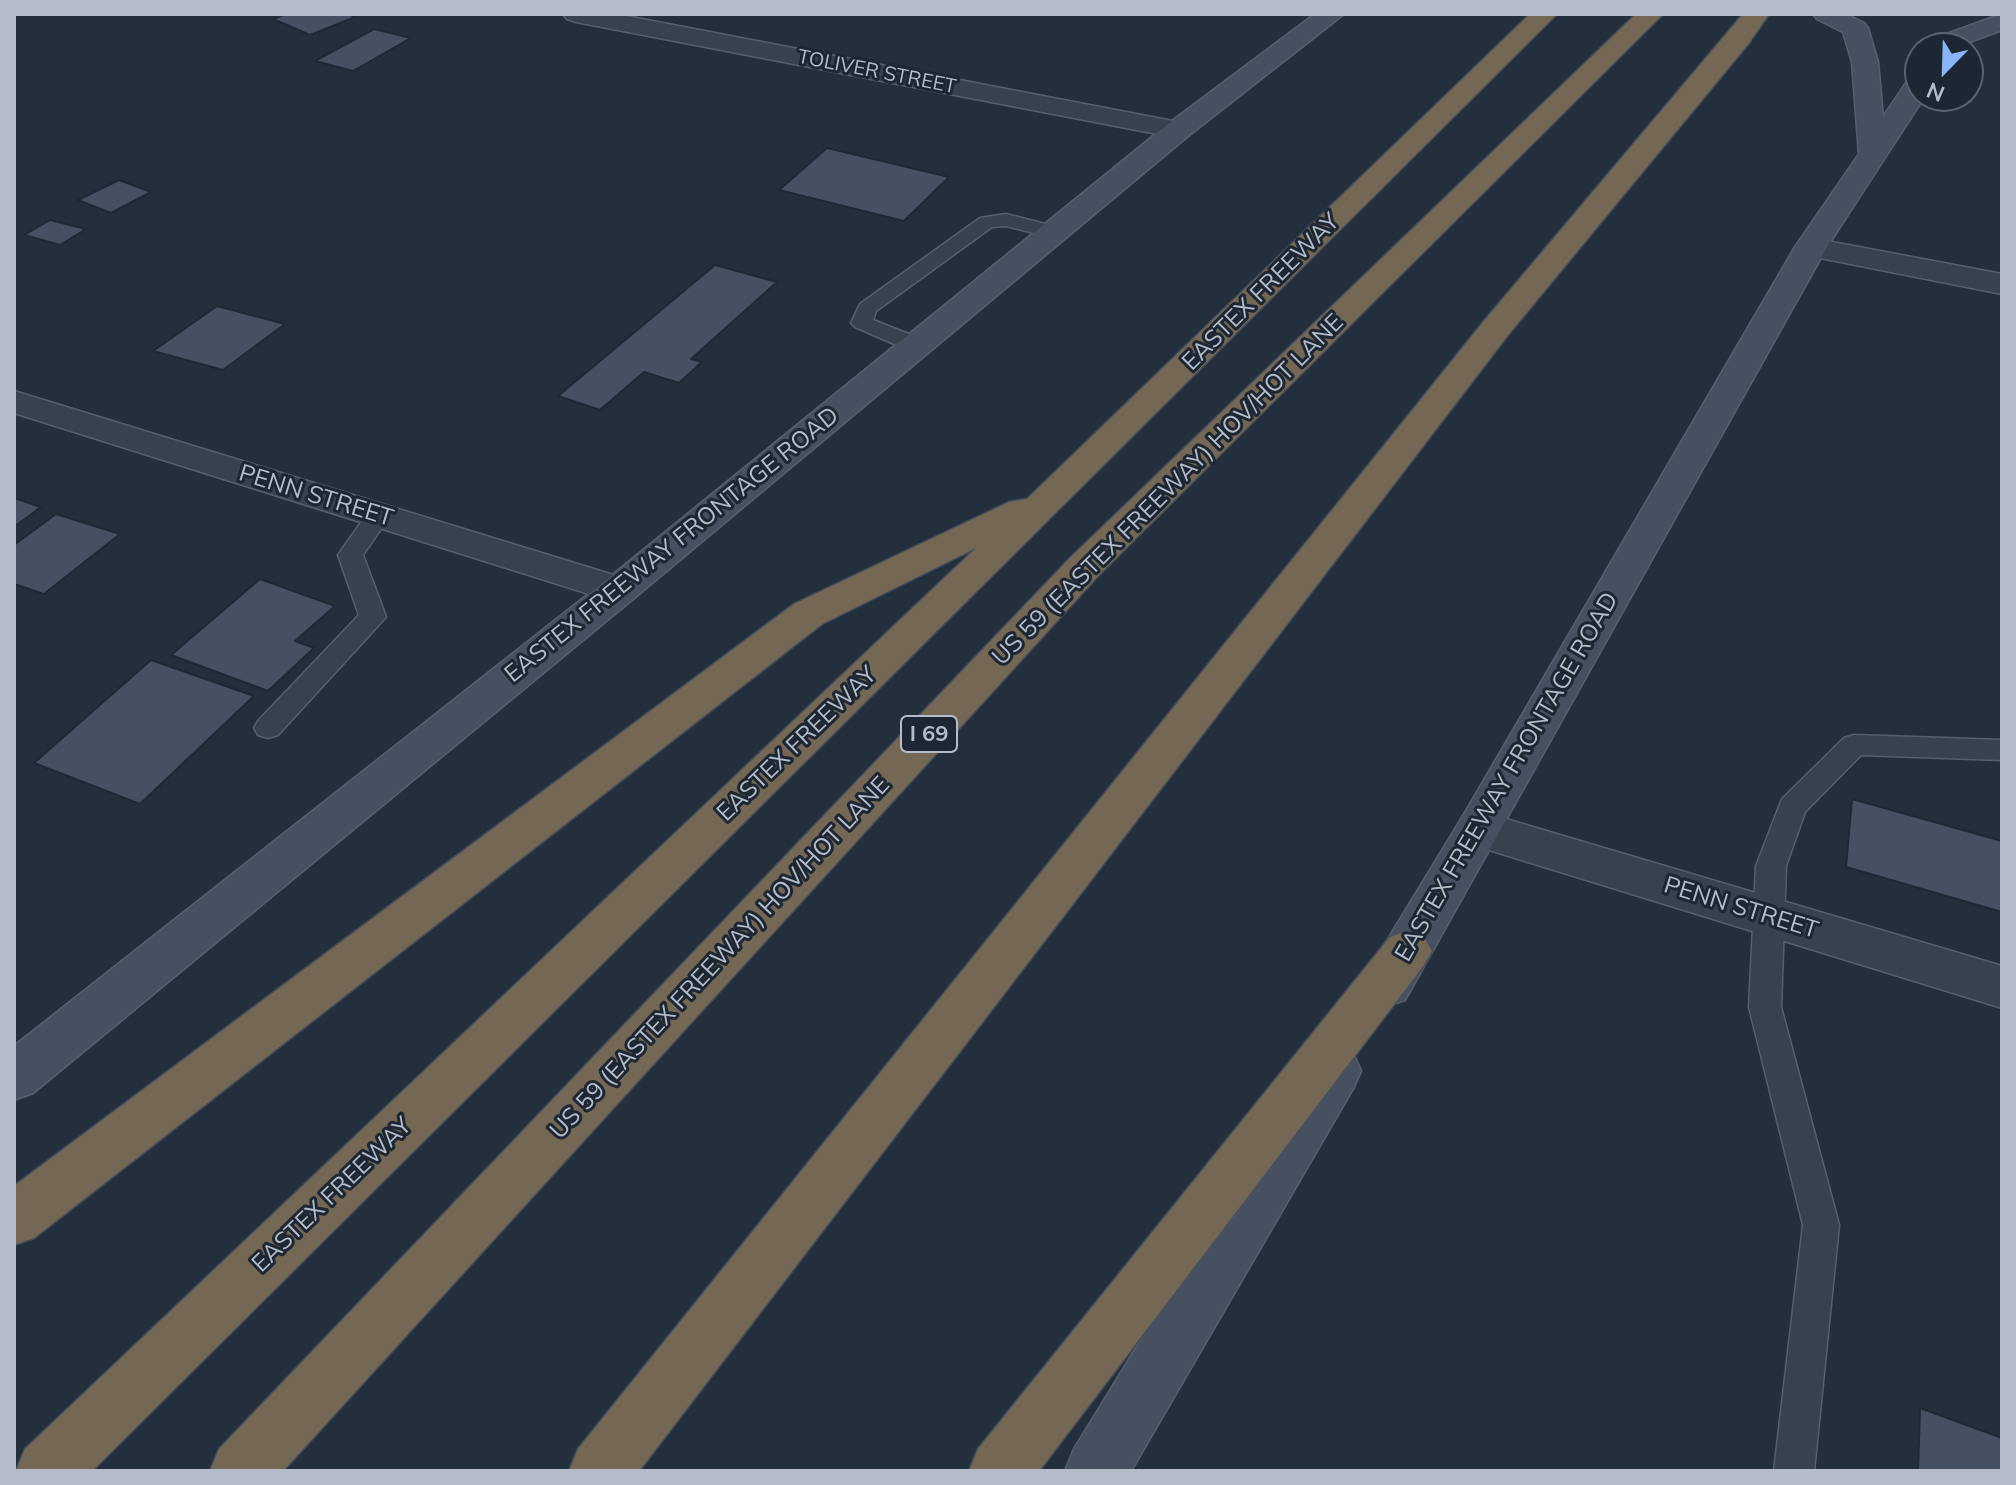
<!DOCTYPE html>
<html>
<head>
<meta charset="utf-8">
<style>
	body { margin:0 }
	#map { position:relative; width:2016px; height:1485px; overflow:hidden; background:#242f3e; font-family:Mulish,sans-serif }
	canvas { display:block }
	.frame { position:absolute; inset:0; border:16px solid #b4bcc9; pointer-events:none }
	.north { position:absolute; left:1904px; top:32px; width:80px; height:80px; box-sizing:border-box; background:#1d2633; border:2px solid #59626f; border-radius:50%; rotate:203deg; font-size:22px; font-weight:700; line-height:32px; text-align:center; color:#b4bcc9 }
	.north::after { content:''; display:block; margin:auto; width:28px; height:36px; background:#8ab4f8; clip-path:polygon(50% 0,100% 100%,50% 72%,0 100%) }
</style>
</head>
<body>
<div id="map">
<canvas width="2016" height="1485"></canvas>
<div class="frame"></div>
<div class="north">N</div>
</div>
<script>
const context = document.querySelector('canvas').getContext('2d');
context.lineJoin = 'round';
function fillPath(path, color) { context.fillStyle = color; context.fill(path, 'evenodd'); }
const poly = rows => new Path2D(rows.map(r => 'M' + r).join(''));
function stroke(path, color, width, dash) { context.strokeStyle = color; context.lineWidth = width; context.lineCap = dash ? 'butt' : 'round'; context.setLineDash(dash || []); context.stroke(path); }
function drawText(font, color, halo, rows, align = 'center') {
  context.font = font + ' Mulish,sans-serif'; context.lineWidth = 6; context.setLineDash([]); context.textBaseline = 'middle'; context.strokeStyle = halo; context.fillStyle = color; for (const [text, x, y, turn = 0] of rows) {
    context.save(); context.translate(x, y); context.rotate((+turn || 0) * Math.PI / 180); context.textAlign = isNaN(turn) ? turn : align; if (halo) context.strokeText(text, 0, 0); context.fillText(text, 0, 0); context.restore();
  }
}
const building = poly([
	[286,14,348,14,355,17,310,35,273,19,286,14],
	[374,29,411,38,353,71,315,61,374,29],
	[827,148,949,177,904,221,779,190,827,148],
	[119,180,151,192,111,213,78,200,119,180],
	[50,220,86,229,60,245,24,235,50,220],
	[715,265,777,282,691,359,702,362,679,383,644,372,600,410,558,396,715,265],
	[217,306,285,324,223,370,153,351,217,306],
	[14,498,41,507,14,527,14,498],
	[56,514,120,534,44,594,14,584,14,545,56,514],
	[260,579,335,606,295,641,314,648,268,691,171,655,260,579],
	[151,660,254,696,140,804,34,763,151,660],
	[1852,799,2002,841,2002,912,1846,867,1852,799],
	[1920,1408,2002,1438,2002,1471,1918,1471,1920,1408]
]);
fillPath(building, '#455162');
stroke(building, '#1f2835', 2);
const service = poly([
	[1006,214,1061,228,1064,232,1054,238,1006,226,992,227,876,311,873,320,924,340,927,345,924,350,908,350,855,327,851,323,860,304,980,218,1006,214],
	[378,508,387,511,390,516,363,555,386,617,278,735,268,738,258,735,254,728,258,721,359,615,338,555,369,511,378,508],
	[1854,735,2002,740,2002,760,1861,755,1805,812,1786,866,1781,1007,1839,1225,1814,1471,1774,1471,1803,1225,1749,1007,1756,866,1782,799,1844,738,1854,735]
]);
const minor = poly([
	[563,14,616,14,1178,122,1188,124,1192,130,1188,136,1178,138,576,22,567,19,563,14],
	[1811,238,2002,274,2002,294,1800,254,1795,247,1800,240,1811,238],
	[14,391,633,581,639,590,633,599,619,603,605,599,14,413,14,391],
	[1479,811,2002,966,2002,1008,1463,842,1456,829,1463,816,1479,811]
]);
const secondary = poly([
	[1315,14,1344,14,1188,136,633,599,33,1093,14,1100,14,1046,605,581,1168,124,1315,14],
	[1813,14,1846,14,1864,23,1868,28,1878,62,1883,117,1910,77,1920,75,1920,96,1925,96,1827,247,1405,1000,1387,1006,1369,1000,1362,985,1369,970,1463,816,1795,247,1859,154,1852,62,1843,32,1817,19,1813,14],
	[2002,14,2002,30,1953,48,1941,46,1937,41,1941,36,2002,14],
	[1335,1048,1354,1055,1361,1071,1354,1087,1131,1471,1065,1471,1074,1449,1316,1055,1335,1048]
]);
const motorway = poly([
	[1530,14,1557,14,92,1471,16,1471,25,1449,976,548,822,624,34,1238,14,1245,14,1186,794,604,1009,502,1027,499,1530,14],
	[1636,14,1663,14,1098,576,283,1471,210,1471,219,1449,1070,558,1636,14],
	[1743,14,1769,14,1749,43,1508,335,639,1471,569,1471,578,1449,1484,321,1743,14],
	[1407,931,1424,937,1432,951,1424,965,1039,1471,969,1471,978,1449,1390,937,1407,931]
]);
stroke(service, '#565f6c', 3);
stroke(minor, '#565f6c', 3);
stroke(secondary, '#565f6c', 3);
stroke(motorway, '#434c59', 3);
fillPath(service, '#38414e');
fillPath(minor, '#38414e');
fillPath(secondary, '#465061');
fillPath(motorway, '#746855');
drawText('20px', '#b4bcc9', '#1d2633', [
	["TOLIVER STREET",877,72,11]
]);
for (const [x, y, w] of [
	[929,734,56]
]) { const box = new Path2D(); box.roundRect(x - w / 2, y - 18, w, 36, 6); context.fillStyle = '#1d2633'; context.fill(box); stroke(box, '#b4bcc9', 2); }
drawText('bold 22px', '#b4bcc9', null, [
	["I 69",929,734]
]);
drawText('24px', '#b4bcc9', '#1d2633', [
	["EASTEX FREEWAY",1261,292,-45],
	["US 59 (EASTEX FREEWAY) HOV/HOT LANE",1168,490,-45],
	["PENN STREET",316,496,17],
	["EASTEX FREEWAY FRONTAGE ROAD",672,545,-39],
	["EASTEX FREEWAY",797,744,-44],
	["EASTEX FREEWAY FRONTAGE ROAD",1507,777,-60],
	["PENN STREET",1741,908,17],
	["US 59 (EASTEX FREEWAY) HOV/HOT LANE",720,958,-47],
	["EASTEX FREEWAY",332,1195,-44]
]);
</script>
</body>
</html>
